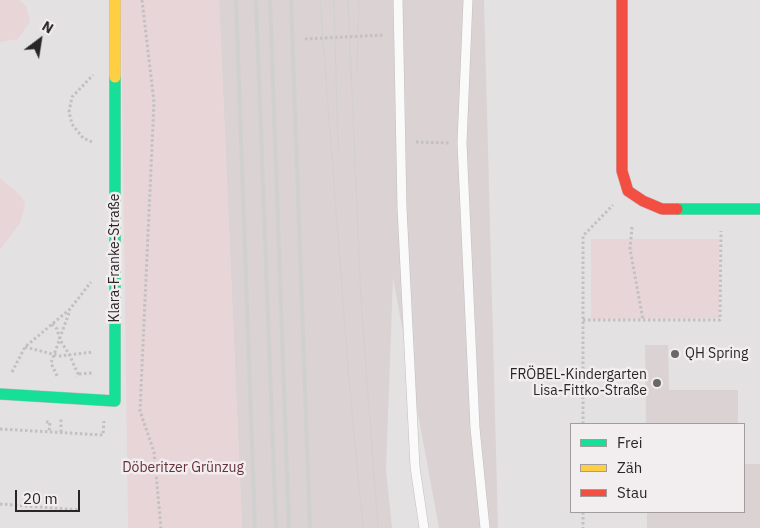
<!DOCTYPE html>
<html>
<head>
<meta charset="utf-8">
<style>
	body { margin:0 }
	#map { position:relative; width:760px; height:528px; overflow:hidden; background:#e4e1e2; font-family:"IBM Plex Sans",sans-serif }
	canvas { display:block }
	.legend { position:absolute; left:570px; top:423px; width:175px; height:90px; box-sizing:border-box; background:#f2edee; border:1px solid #a19d9e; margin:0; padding:6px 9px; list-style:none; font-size:15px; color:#282627 }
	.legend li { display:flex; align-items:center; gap:10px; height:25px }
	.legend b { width:25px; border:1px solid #a19d9e }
	.north { position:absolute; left:15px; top:15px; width:50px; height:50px; -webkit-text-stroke:4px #f2edee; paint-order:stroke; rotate:31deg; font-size:14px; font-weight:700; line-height:20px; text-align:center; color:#282627 }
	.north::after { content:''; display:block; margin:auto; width:18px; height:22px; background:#282627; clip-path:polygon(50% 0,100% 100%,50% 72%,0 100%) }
	.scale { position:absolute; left:15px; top:490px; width:65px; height:22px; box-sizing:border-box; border:2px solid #282627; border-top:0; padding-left:6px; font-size:15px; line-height:18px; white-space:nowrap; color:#282627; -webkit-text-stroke:4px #f2edee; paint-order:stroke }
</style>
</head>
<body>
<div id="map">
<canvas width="760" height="528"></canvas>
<ul class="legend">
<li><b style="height:6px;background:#16e098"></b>Frei</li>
<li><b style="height:6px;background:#ffcf43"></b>Zäh</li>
<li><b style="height:6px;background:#f24e42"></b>Stau</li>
</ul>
<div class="north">N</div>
<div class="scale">20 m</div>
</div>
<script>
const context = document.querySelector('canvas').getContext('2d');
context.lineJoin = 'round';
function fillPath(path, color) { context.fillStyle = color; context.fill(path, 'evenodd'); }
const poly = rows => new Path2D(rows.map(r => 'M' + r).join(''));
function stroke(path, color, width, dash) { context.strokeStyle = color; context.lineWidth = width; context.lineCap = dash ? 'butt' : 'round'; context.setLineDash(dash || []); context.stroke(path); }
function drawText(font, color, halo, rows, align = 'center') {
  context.font = font + ' "IBM Plex Sans",sans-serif'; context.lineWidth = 5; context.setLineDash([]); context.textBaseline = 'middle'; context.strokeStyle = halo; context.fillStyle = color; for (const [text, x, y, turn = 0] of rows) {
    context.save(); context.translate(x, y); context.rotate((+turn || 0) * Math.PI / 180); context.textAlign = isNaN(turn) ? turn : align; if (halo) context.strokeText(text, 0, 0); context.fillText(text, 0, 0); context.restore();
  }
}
fillPath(poly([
	[219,0,484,0,498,528,439,528,393,278,386,469,392,528,242,528],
	[645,345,668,345,669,390,738,390,738,424,646,424],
	[744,464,760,464,760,528,647,528,647,512,744,512]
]), '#dbd2d3');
fillPath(poly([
	[0,0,19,0,26,6,30,22,18,39,0,42],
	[121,0,219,0,242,528,128,528],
	[0,178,22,197,25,205,20,223,0,250],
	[591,239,719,239,719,318,591,319]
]), '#e8d5d8');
const lane = poly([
	[398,0,402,208,415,467,424,528],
	[468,0,462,143,475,428,485,528]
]);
const fast = poly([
	[677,209,760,209],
	[0,394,115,401,115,77]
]);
const slow = poly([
	[115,0,115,77]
]);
const jam = poly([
	[622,0,622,171,628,191,643,201,662,209,677,209]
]);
stroke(lane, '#c1bfc0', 10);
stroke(fast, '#c1bfc0', 12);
stroke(slow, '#c1bfc0', 12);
stroke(jam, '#c1bfc0', 12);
stroke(poly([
	[142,0,154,102,140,411,154,452,161,528],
	[305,39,384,35],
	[92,142,83,138,72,124,69,112,72,97,93,75],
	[416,142,449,143],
	[632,227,630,249,643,320],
	[583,320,720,320,721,231],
	[52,324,57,329,60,340,69,354,78,374,77,377],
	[25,347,60,356,93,352],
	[12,372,25,347,70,309,91,282],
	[79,374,92,373],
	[57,376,51,363,70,310],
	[46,422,50,422,49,432],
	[583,424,583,236,613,205],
	[0,429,103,435,104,421],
	[61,432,61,419],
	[0,504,79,510],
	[583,512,583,528]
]), '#c1c1c1', 3, [2.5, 2.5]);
stroke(lane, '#fbfafb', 9);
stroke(fast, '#16e098', 11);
stroke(slow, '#ffcf43', 11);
stroke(jam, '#f24e42', 11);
stroke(poly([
	[320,0,349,380,363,528],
	[334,0,338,150],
	[348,0,361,300,378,528],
	[357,72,359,0]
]), '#d1d0d0', 1);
stroke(poly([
	[236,0,255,528],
	[256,0,276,528],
	[270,0,289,528],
	[291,0,310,528]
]), '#d1d0d0', 4);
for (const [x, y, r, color] of [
	[675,354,5,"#6a6768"],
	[657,383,5,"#6a6768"]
]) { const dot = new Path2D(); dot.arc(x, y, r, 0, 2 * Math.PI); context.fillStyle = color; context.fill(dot); stroke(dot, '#f2edee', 2); }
drawText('14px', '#282627', '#f2edee', [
	["Klara-Franke-Straße",115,258,-90]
]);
drawText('14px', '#282627', '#f2edee', [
	["QH Spring",685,354],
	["FRÖBEL-Kindergarten",647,375,"right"],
	["Lisa-Fittko-Straße",647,391,"right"]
], 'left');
drawText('14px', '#65303b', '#f2edee', [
	["Döberitzer Grünzug",183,468]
]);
</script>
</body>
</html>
